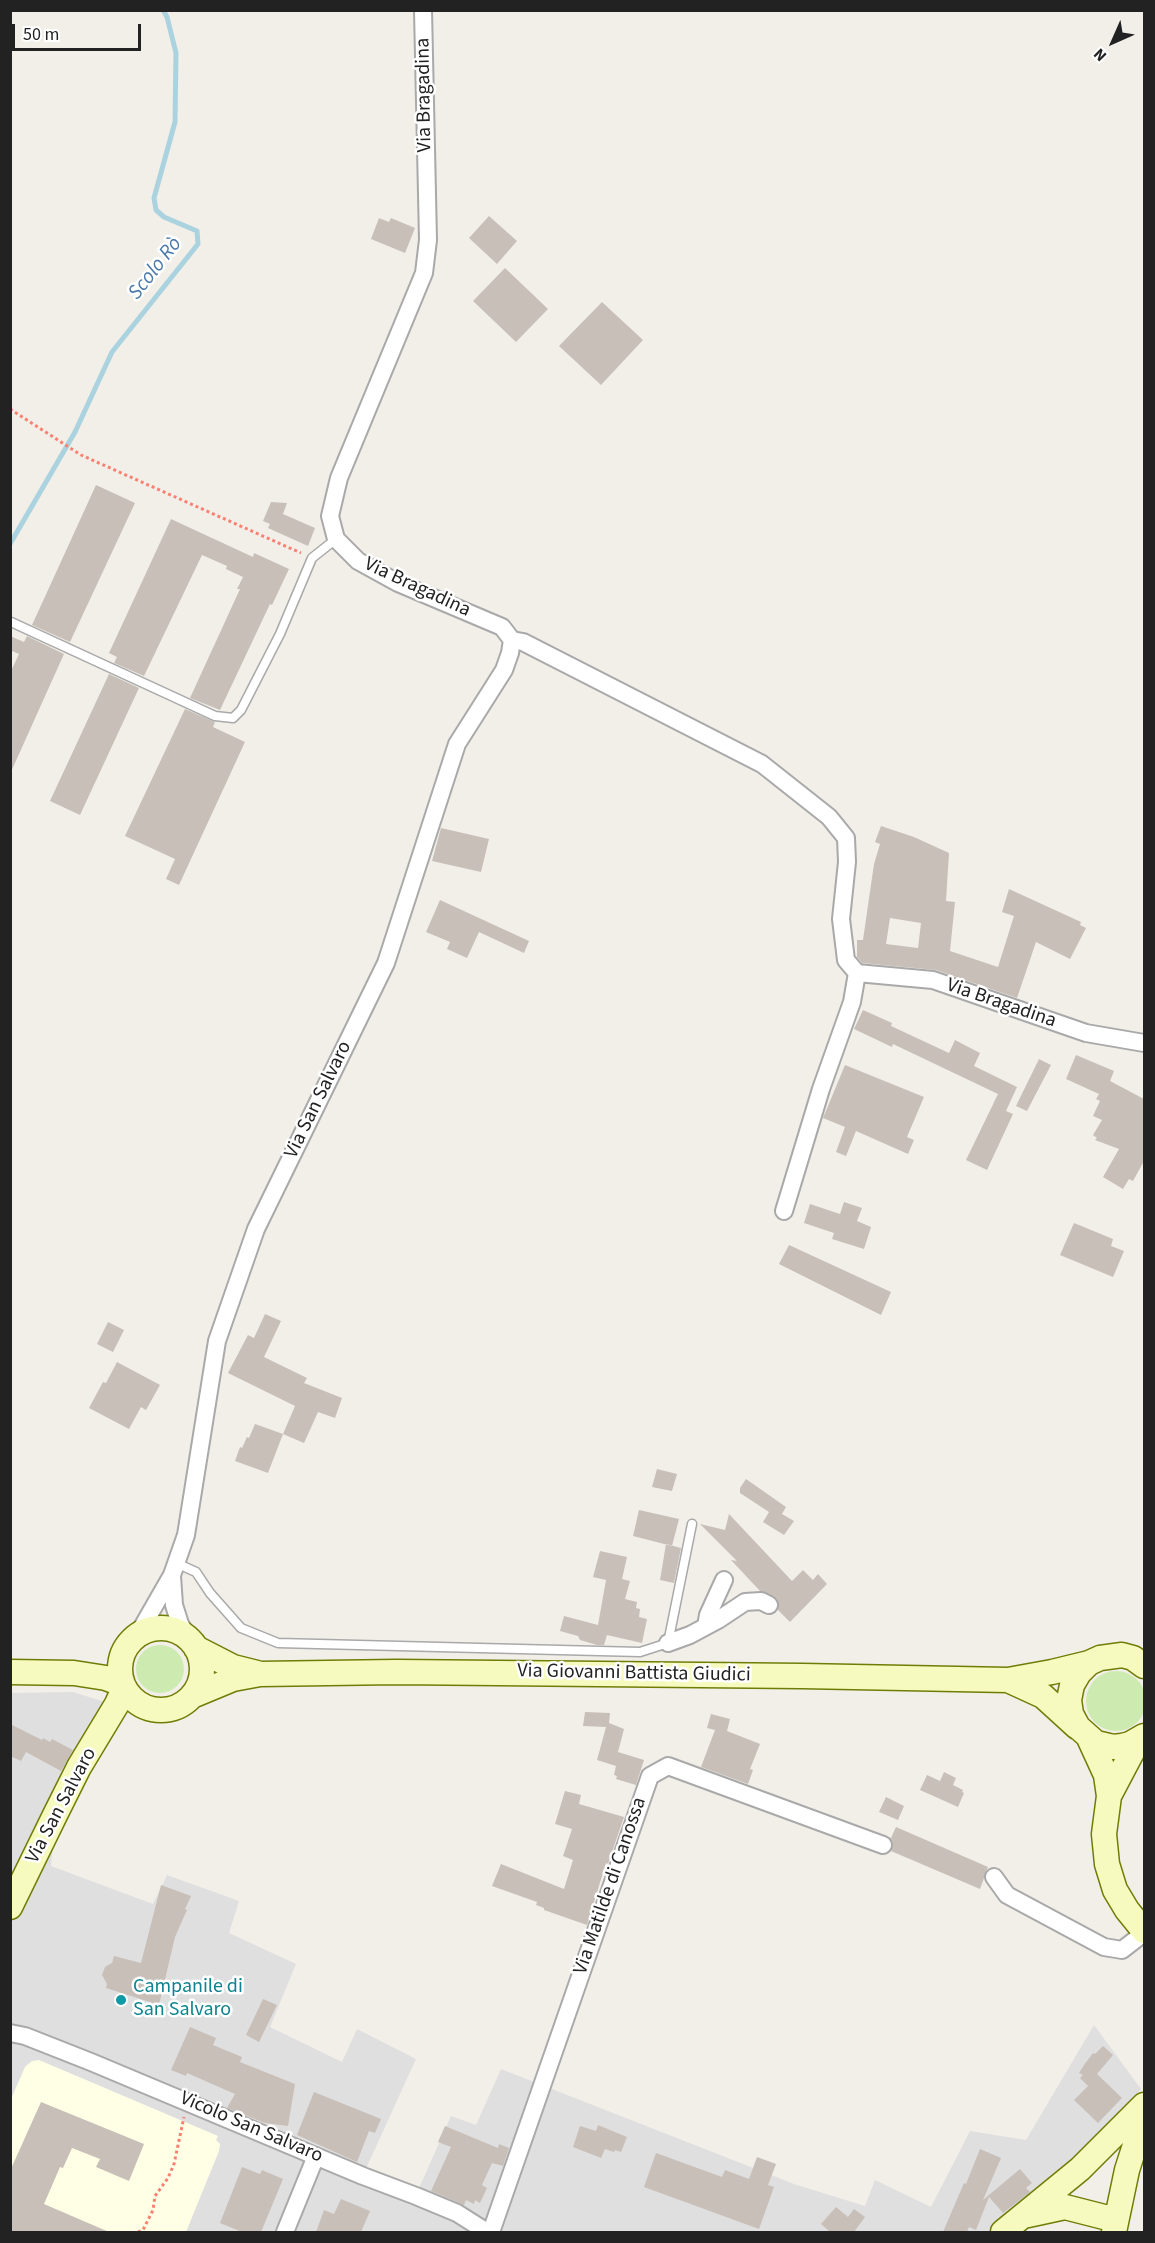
<!DOCTYPE html>
<html>
<head>
<meta charset="utf-8">
<style>
	body { margin:0 }
	#map { position:relative; width:1155px; height:2243px; overflow:hidden; background:#f2efe9; font-family:"Source Sans 3",sans-serif }
	canvas { display:block }
	.frame { position:absolute; inset:0; border:12px solid #222; pointer-events:none }
	.north { position:absolute; left:1083px; top:12px; width:60px; height:60px; -webkit-text-stroke:4px #fff; paint-order:stroke; rotate:225deg; font-size:16px; font-weight:700; line-height:24px; text-align:center; color:#222 }
	.north::after { content:''; display:block; margin:auto; width:21px; height:27px; background:#222; clip-path:polygon(50% 0,100% 100%,50% 72%,0 100%) }
	.scale { position:absolute; left:12px; top:24px; width:129px; height:27px; box-sizing:border-box; border:3px solid #222; border-top:0; padding-left:8px; font-size:18px; line-height:21px; white-space:nowrap; color:#222; -webkit-text-stroke:4px #fff; paint-order:stroke }
</style>
</head>
<body>
<div id="map">
<canvas width="1155" height="2243"></canvas>
<div class="frame"></div>
<div class="north">N</div>
<div class="scale">50 m</div>
</div>
<script>
const context = document.querySelector('canvas').getContext('2d');
context.lineJoin = 'round';
function fillPath(path, color) { context.fillStyle = color; context.fill(path, 'evenodd'); }
const poly = rows => new Path2D(rows.map(r => 'M' + r).join(''));
function stroke(path, color, width, dash) { context.strokeStyle = color; context.lineWidth = width; context.lineCap = dash ? 'butt' : 'round'; context.setLineDash(dash || []); context.stroke(path); }
function drawText(font, color, halo, rows, align = 'center') {
  context.font = font + ' "Source Sans 3",sans-serif'; context.lineWidth = 5; context.setLineDash([]); context.textBaseline = 'middle'; context.strokeStyle = halo; context.fillStyle = color; for (const [text, x, y, turn = 0] of rows) {
    context.save(); context.translate(x, y); context.rotate((+turn || 0) * Math.PI / 180); context.textAlign = isNaN(turn) ? turn : align; if (halo) context.strokeText(text, 0, 0); context.fillText(text, 0, 0); context.restore();
  }
}
fillPath(poly([
	[73,1692,108,1703,55,1815,51,1866,153,1904,167,1875,239,1901,229,1933,296,1964,270,2027,342,2062,357,2029,416,2059,363,2175,416,2195,451,2116,476,2125,501,2069,794,2184,865,2206,875,2180,931,2207,970,2131,1026,2140,1094,2025,1141,2089,1080,2169,1003,2232,11,2232,10,1693]
]), '#e0dfdf');
fillPath(poly([
	[39,2060,218,2136,216,2140,220,2144,219,2151,186,2232,11,2232,11,2099,25,2067,32,2061]
]), '#ffffe5');
fillPath(poly([
	'136 1669a24 24 0 1 1 48 0a24 24 0 1 1-48 0Z',
	'1086 1701a30 30 0 1 1 60 0a30 30 0 1 1-60 0Z'
]), '#cdebb0');
stroke(poly([
	[10,544,75,432,112,352,198,244,197,231,164,217,156,210,154,198,175,122,176,53,167,17,163,10]
]), '#aad3df', 5);
fillPath(poly([
	[489,216,517,241,497,264,469,238],
	[379,218,389,222,391,218,415,228,405,253,371,239],
	[505,268,548,309,516,342,473,301],
	[602,302,643,340,601,385,559,346],
	[96,485,135,503,70,642,32,625],
	[271,502,287,503,283,514,315,528,308,546,268,528,270,524,263,521],
	[171,519,253,557,254,553,289,569,272,605,270,604,220,710,190,698,240,589,237,589,243,577,226,569,227,566,202,555,144,676,114,663,117,657,109,653],
	[10,636,24,642,27,636,64,654,10,774,10,673,19,654,10,650],
	[109,674,139,688,80,815,50,801],
	[185,709,215,722,213,727,245,742,179,885,166,879,175,859,125,836],
	[881,826,914,837,949,853,946,901,955,902,950,951,998,967,1014,916,1002,912,1009,889,1081,922,1080,925,1086,928,1070,959,1036,942,1017,998,936,970,862,963,857,957,857,940,863,940,874,864,880,844,875,842],
	[890,918,921,923,918,948,886,944],
	[441,828,489,839,481,872,432,861],
	[440,900,529,941,524,953,479,932,467,958,447,949,450,942,426,932],
	[863,1010,892,1023,891,1026,949,1053,955,1040,980,1053,974,1066,1017,1087,1006,1111,1013,1114,987,1170,966,1160,998,1094,893,1044,892,1047,854,1029],
	[1076,1055,1114,1071,1110,1081,1144,1099,1144,1161,1133,1181,1129,1179,1123,1189,1103,1177,1119,1149,1095,1140,1097,1138,1093,1135,1102,1120,1093,1116,1100,1101,1096,1099,1099,1094,1066,1079],
	[1039,1059,1051,1065,1027,1111,1016,1106],
	[845,1065,924,1097,907,1137,914,1140,908,1154,856,1131,846,1156,836,1152,845,1127,823,1118],
	[844,1202,862,1208,857,1221,871,1227,864,1249,832,1239,834,1233,804,1223,810,1204,840,1214],
	[1074,1223,1113,1239,1111,1246,1124,1251,1113,1277,1060,1255],
	[789,1245,891,1292,881,1315,779,1264],
	[265,1314,281,1321,264,1357,307,1378,304,1383,342,1398,335,1418,318,1412,304,1443,283,1434,295,1406,228,1373,248,1335,254,1338],
	[108,1322,124,1330,113,1352,97,1344],
	[117,1362,160,1385,146,1410,141,1407,129,1429,89,1408,103,1382,106,1383],
	[255,1424,283,1434,268,1473,235,1461,240,1447,242,1448,247,1437,249,1438],
	[657,1469,677,1474,672,1491,652,1487],
	[746,1479,786,1507,782,1514,794,1521,784,1535,763,1522,769,1512,740,1493,740,1488],
	[639,1510,679,1519,672,1546,633,1536],
	[729,1514,792,1581,803,1570,813,1580,818,1574,827,1584,790,1622,778,1610,777,1599,760,1591,731,1560,737,1561,700,1524,725,1530],
	[666,1544,681,1548,674,1583,660,1580],
	[600,1551,627,1557,622,1579,630,1581,625,1599,637,1602,636,1608,640,1609,639,1617,647,1619,642,1643,607,1635,604,1645,597,1645,580,1640,578,1636,560,1631,564,1616,598,1625,606,1580,593,1577],
	[585,1712,610,1713,609,1723,624,1729,618,1752,644,1760,636,1785,616,1779,617,1776,614,1775,616,1766,597,1760,606,1727,583,1726],
	[711,1714,730,1719,727,1731,760,1744,750,1769,753,1770,748,1784,701,1767,715,1730,707,1728],
	[10,1724,42,1740,43,1738,50,1742,52,1739,73,1750,61,1771,26,1752,21,1761,10,1756],
	[944,1772,956,1778,953,1785,963,1790,962,1792,964,1793,958,1807,920,1790,927,1775,940,1781],
	[565,1791,581,1795,579,1804,624,1817,608,1864,606,1863,587,1925,544,1910,544,1908,536,1905,537,1902,492,1886,501,1864,564,1889,573,1860,563,1856,572,1829,555,1824],
	[886,1797,904,1806,898,1820,879,1812],
	[896,1827,988,1867,980,1889,891,1851,893,1844,891,1838],
	[161,1885,191,1896,185,1909,187,1910,175,1937,159,2005,106,1988,107,1984,102,1975,105,1967,112,1963,114,1956,141,1963],
	[263,1999,277,2005,259,2042,246,2035],
	[190,2027,216,2038,213,2045,242,2057,240,2062,295,2084,288,2126,265,2123,227,2108,235,2094,187,2073,186,2076,171,2070],
	[1103,2046,1113,2055,1097,2074,1122,2098,1098,2123,1074,2100,1088,2086,1080,2078,1083,2075,1079,2073,1084,2065,1093,2053,1095,2054],
	[314,2092,381,2119,375,2133,369,2131,357,2162,297,2135],
	[41,2102,144,2144,129,2181,96,2167,100,2159,72,2148,63,2168,60,2167,44,2204,109,2232,10,2232,10,2171],
	[598,2125,627,2137,621,2152,615,2150,614,2152,605,2149,601,2158,573,2147,580,2126,596,2131],
	[445,2126,498,2148,499,2144,509,2148,503,2166,492,2163,482,2185,487,2188,480,2203,475,2200,474,2204,466,2200,464,2205,431,2191,451,2147,438,2142],
	[980,2149,1001,2158,983,2200,1020,2169,1032,2183,1026,2188,1030,2192,1003,2213,989,2197,976,2230,969,2227,967,2232,943,2232,964,2183,966,2184],
	[656,2153,722,2177,725,2170,749,2179,757,2157,776,2164,768,2185,774,2187,759,2229,644,2187],
	[242,2167,260,2174,262,2170,283,2179,261,2232,242,2232,220,2223],
	[341,2199,370,2211,361,2232,316,2232,324,2210,334,2214],
	[836,2207,848,2217,854,2209,865,2217,854,2232,830,2232,821,2224]
]), '#c7bfb8');
const lane = poly([
	[11,622,215,716,233,718,241,710,280,634,312,558,336,539],
	[176,1563,196,1572,210,1593,241,1628,278,1643,640,1652,668,1643,692,1524]
]);
const street = poly([
	[423,10,428,240,424,273,339,478,330,516,336,539,358,561,398,583,502,627,512,640,523,642,762,764,829,817,846,838,847,862,841,919,846,960,857,973,933,980,1086,1033,1144,1043],
	[784,1211,821,1089,852,1002,857,973],
	[172,1576,174,1605,180,1624,190,1640],
	[706,1626,708,1615,724,1580],
	[137,1636,172,1575,186,1535,217,1341,256,1229,386,963,457,744,504,670,510,653,512,640],
	[668,1643,690,1635,718,1620,745,1602,761,1601,769,1605],
	[994,1877,1007,1895,1104,1947,1122,1950,1144,1933],
	[10,2033,25,2036,91,2062,363,2176,416,2196,457,2213,487,2232],
	[285,2232,316,2156],
	[491,2232,650,1776,668,1766,883,1845]
]);
const secondary = poly([
	'120 1669a41 41 0 1 1 82 0a41 41 0 1 1-82 0Z',
	[196,1648,233,1667,257,1673],
	[1144,1666,1133,1658,1122,1655,1100,1658,1089,1663,1079,1673,1072,1685,1069,1700,1071,1714,1078,1727,1096,1743,1113,1747,1122,1746,1130,1744,1144,1736],
	[10,1672,74,1673,106,1678,122,1684],
	[1008,1680,1043,1696,1077,1727],
	[192,1696,233,1679,260,1674,396,1672,802,1676,1008,1680,1052,1672,1089,1663],
	[1089,1738,1106,1775,1109,1796,1104,1834,1107,1864,1115,1890,1127,1910,1144,1931],
	[1109,1796,1138,1741],
	[10,1907,55,1815,79,1767,117,1704,124,1688],
	[1028,2215,1065,2207,1116,2220],
	[1003,2232,1080,2169,1144,2105],
	[1114,2232,1127,2170,1144,2117]
]);
stroke(lane, '#a9a9a9', 11);
stroke(street, '#a9a9a9', 20);
stroke(secondary, '#707d05', 27);
stroke(poly([
	[10,409,81,455,301,553],
	[138,2232,143,2230,153,2210,155,2196,168,2178,174,2164,184,2117]
]), '#fa8072', 3, [3, 3]);
stroke(lane, '#fff', 8);
stroke(street, '#fff', 16);
stroke(secondary, '#f7fabf', 24);
for (const [x, y, r, color] of [
	[121,2000,6,"#0f9aa8"]
]) { const dot = new Path2D(); dot.arc(x, y, r, 0, 2 * Math.PI); context.fillStyle = color; context.fill(dot); stroke(dot, '#fff', 2); }
drawText('20px', '#222', '#fff', [
	["Via Bragadina",425,95,-91],
	["Via Bragadina",417,588,25],
	["Via Bragadina",1001,1004,19],
	["Via San Salvaro",319,1100,-64],
	["Via Giovanni Battista Giudici",634,1674,1],
	["Via San Salvaro",62,1806,-62],
	["Via Matilde di Canossa",611,1886,-71],
	["Vicolo San Salvaro",251,2128,23]
]);
drawText('20px', '#0d838f', '#fff', [
	["Campanile di",133,1988],
	["San Salvaro",133,2011]
], 'left');
drawText('italic 21px', '#4a7aab', '#fff', [
	["Scolo Rò",156,269,-52]
]);
</script>
</body>
</html>
